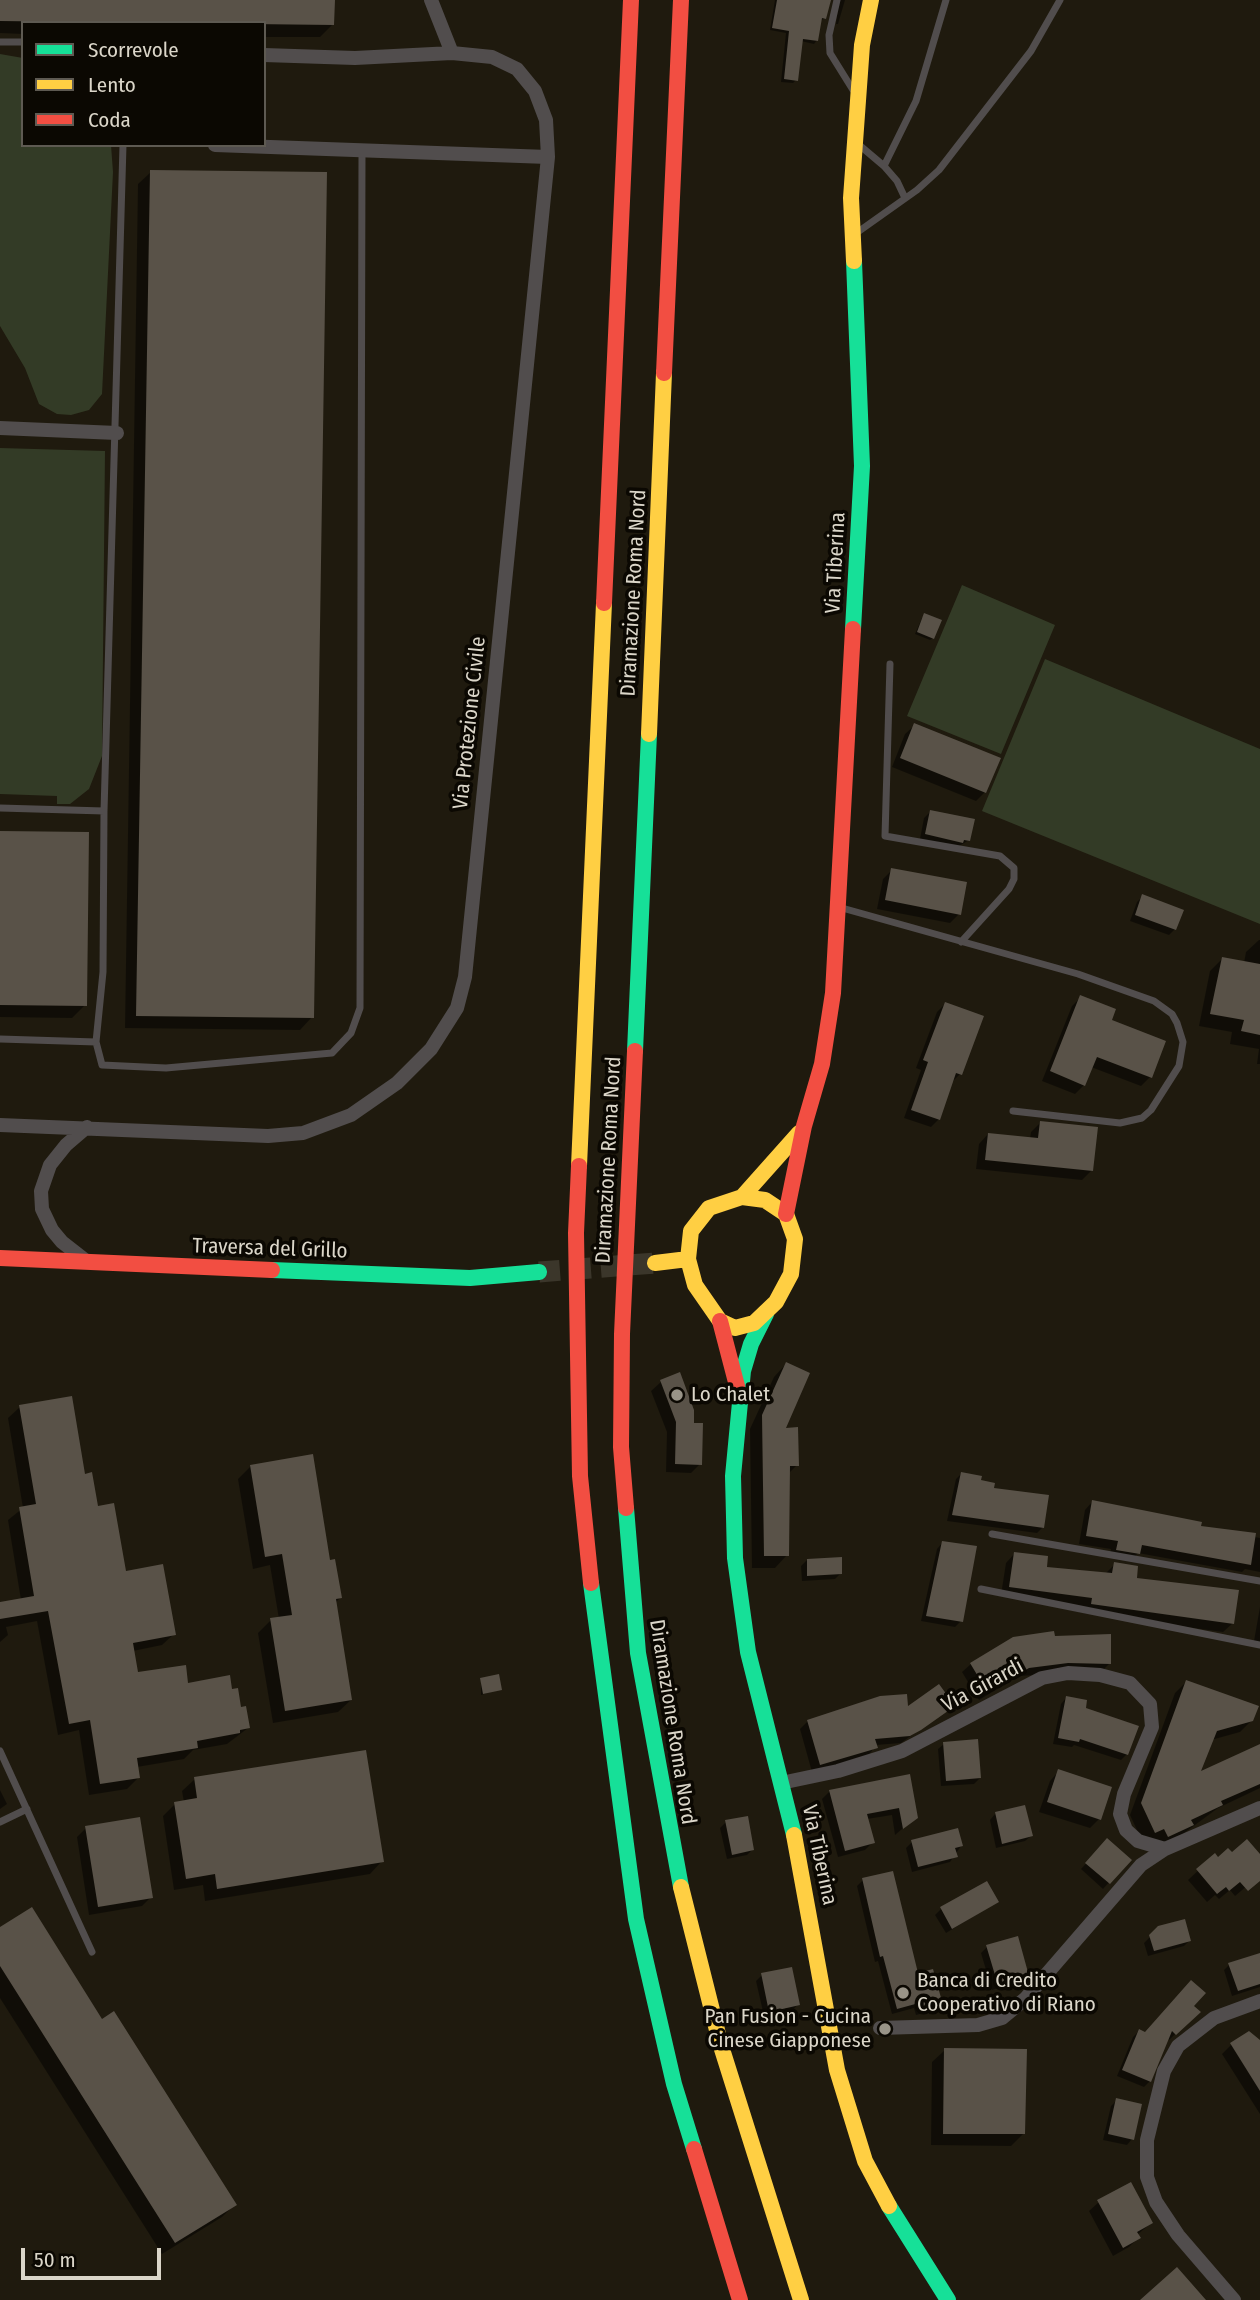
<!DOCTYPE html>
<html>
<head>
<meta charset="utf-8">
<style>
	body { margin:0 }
	#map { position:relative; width:1260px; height:2300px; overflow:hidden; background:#1f1a0e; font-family:"Fira Sans Condensed",sans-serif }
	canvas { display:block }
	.legend { position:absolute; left:21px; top:21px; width:245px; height:126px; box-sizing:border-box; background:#0b0802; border:2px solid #5e5a52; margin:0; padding:9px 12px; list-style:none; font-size:21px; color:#dbd6c9 }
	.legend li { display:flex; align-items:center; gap:14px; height:35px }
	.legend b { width:35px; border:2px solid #5e5a52 }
	.scale { position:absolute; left:21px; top:2248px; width:140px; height:32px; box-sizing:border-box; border:4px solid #dbd6c9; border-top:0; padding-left:9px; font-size:21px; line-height:24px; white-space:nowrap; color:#dbd6c9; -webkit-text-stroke:5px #0b0802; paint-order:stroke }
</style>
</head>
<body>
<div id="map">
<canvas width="1260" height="2300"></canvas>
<ul class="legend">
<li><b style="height:9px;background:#16e098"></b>Scorrevole</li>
<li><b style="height:9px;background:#ffcf43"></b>Lento</li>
<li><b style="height:9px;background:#f24e42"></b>Coda</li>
</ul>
<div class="scale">50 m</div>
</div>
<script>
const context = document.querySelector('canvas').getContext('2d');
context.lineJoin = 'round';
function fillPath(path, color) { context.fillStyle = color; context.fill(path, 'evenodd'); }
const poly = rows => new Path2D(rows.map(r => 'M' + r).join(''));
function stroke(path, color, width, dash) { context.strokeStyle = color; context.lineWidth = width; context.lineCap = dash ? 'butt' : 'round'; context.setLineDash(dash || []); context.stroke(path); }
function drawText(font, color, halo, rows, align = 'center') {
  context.font = font + ' "Fira Sans Condensed",sans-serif'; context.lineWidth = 7; context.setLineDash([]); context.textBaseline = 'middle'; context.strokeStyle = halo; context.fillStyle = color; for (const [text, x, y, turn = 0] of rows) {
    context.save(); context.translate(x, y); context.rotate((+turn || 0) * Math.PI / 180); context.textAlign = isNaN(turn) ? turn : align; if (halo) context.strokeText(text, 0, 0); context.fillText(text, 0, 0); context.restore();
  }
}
fillPath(poly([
	[0,54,23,58,23,145,111,145,113,172,102,394,89,410,71,415,57,414,39,404,25,368,0,326],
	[0,448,105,451,102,756,89,789,70,804,57,804,57,796,0,794],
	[962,585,1055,625,1001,754,907,716],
	[1045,659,1260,749,1260,924,982,811]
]), '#333b26');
fillPath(poly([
	[0,0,333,0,332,25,320,37,264,37,264,23,23,23,23,34,0,33],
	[775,0,829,0,825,18,820,21,817,40,814,44,801,41,796,80,793,83,781,82,786,33,770,30],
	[839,0,845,0,838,24,836,24],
	[151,172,312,1017,300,1030,125,1028,138,184],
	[922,618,933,638,930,640,915,634],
	[915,725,985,792,976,801,892,767,905,734],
	[930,812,969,840,956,848,920,839,924,818],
	[0,833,85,1005,72,1018,0,1017],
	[892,870,959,914,950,923,877,909,883,879],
	[1143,896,1175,929,1169,935,1130,921,1137,902],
	[1259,940,1260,940,1260,1064,1257,1064,1259,1049,1230,1044,1232,1032,1199,1026,1210,971,1222,959,1244,963,1246,952],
	[1081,997,1109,1021,1150,1077,1141,1086,1091,1067,1084,1085,1075,1094,1042,1081,1072,1006],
	[945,1004,960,1074,951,1083,939,1119,931,1127,904,1118,921,1070,916,1068,937,1012],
	[1040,1123,1092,1170,1082,1180,976,1169,979,1144,988,1134,1030,1139,1031,1132],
	[786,1364,783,1429,797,1465,788,1474,787,1555,775,1568,752,1568,750,1429,774,1377],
	[661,1382,693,1425,700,1464,691,1473,666,1472,667,1432,651,1391],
	[20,1407,83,1476,124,1573,174,1634,162,1645,133,1651,137,1674,231,1691,248,1728,227,1744,193,1750,184,1759,137,1767,138,1778,127,1789,89,1795,79,1730,58,1735,37,1621,6,1627,8,1635,0,1642,0,1604,21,1600,8,1520,23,1508,8,1418],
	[251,1466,329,1562,340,1598,335,1603,351,1700,338,1712,273,1723,258,1633,271,1620,279,1619,270,1565,253,1569,238,1479],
	[961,1474,992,1489,1043,1527,1037,1533,947,1521,956,1479],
	[1092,1502,1199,1527,1260,1538,1260,1572,1245,1569,1242,1572,1138,1553,1131,1561,1109,1557,1111,1549,1079,1544,1085,1510],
	[942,1543,961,1621,955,1627,921,1621,937,1549],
	[1015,1553,1045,1568,1106,1573,1115,1564,1135,1579,1233,1623,1223,1632,1083,1613,1001,1595,1006,1563],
	[807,1560,840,1574,835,1579,802,1581,801,1566],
	[1260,1607,1260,1642,1254,1641],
	[1053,1638,1110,1663,1102,1671,1019,1676,979,1700,962,1672,971,1664],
	[481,1679,500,1689,481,1695],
	[1186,1682,1252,1720,1240,1732,1211,1740,1198,1774,1260,1748,1260,1788,1218,1808,1180,1836,1156,1847,1143,1843,1130,1815,1175,1693],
	[1066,1698,1084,1709,1127,1754,1121,1760,1074,1745,1072,1747,1053,1744,1061,1704],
	[952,1706,901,1743,876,1745,868,1756,812,1772,800,1729,808,1721],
	[944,1744,980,1778,974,1784,941,1786,938,1749],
	[1059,1771,1099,1819,1090,1828,1039,1812,1050,1781],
	[909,1776,916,1817,895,1835,892,1815,867,1819,873,1842,865,1850,838,1857,822,1799,830,1791],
	[195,1779,382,1861,370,1874,205,1901,203,1885,174,1890,163,1816,175,1804,184,1802,182,1791],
	[0,1790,7,1804,0,1809],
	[995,1814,1031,1836,1025,1841,996,1848,990,1820],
	[726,1822,753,1849,747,1855,727,1859,720,1828],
	[86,1828,151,1897,142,1906,89,1915,77,1837],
	[1107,1841,1129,1860,1103,1889,1081,1869],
	[912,1842,961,1846,950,1862,912,1872,906,1848],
	[1231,1854,1260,1857,1260,1875,1235,1896,1230,1890,1219,1899,1215,1895,1207,1902,1188,1880,1214,1856,1218,1860],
	[863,1880,916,1975,941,2004,935,2010,916,2015,914,2008,892,2014,878,1961,875,1962,857,1886],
	[997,1902,946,1933,935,1915,941,1909],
	[1159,1928,1189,1941,1184,1946,1148,1956,1144,1943],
	[0,1929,102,2021,235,2204,222,2217,162,2254,0,1998],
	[987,1947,1027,1975,1021,1981,992,1990,981,1953],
	[1260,1955,1260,1987,1232,1996,1224,1970,1229,1965],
	[762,1975,798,2004,793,2010,764,2016,756,1981],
	[1192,2006,1198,2012,1169,2040,1167,2038,1150,2081,1144,2087,1117,2076,1133,2037,1139,2031,1145,2034],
	[1260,2043,1260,2114,1222,2054,1231,2045],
	[945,2050,1024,2133,1011,2146,931,2145,932,2062],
	[1117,2100,1132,2139,1127,2145,1103,2140,1111,2106],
	[1099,2202,1151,2223,1137,2235,1139,2237,1129,2247,1113,2256,1089,2211]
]), '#0007');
fillPath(poly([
	[0,0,335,0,334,25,0,21],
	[777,0,831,0,826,19,822,18,818,41,803,39,798,81,784,79,789,31,772,28],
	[150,170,327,172,314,1018,136,1016],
	[924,613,942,620,934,639,917,632],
	[914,723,1001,758,986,793,900,758],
	[930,810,975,819,970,841,964,840,963,843,925,834],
	[0,831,89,832,87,1006,0,1005],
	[891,868,967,882,961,915,885,900],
	[1142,894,1184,910,1176,930,1135,915],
	[1222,957,1260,964,1260,1035,1241,1031,1244,1020,1210,1014],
	[1080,995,1116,1009,1112,1020,1166,1041,1152,1078,1097,1057,1085,1086,1050,1071],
	[945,1002,984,1016,962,1075,956,1073,940,1120,911,1110,928,1062,923,1060],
	[1040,1121,1098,1127,1093,1171,985,1160,988,1133,1038,1138],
	[786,1362,810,1373,786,1428,798,1427,799,1466,790,1466,789,1556,764,1556,762,1415],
	[680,1372,694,1410,694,1423,703,1423,702,1465,675,1464,676,1422,660,1380],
	[72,1396,85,1474,92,1472,98,1506,114,1503,126,1571,163,1564,176,1635,133,1643,138,1672,186,1665,188,1683,230,1675,232,1689,238,1688,241,1707,246,1706,250,1728,240,1730,240,1733,197,1741,198,1748,137,1758,140,1778,100,1784,90,1720,69,1724,48,1611,0,1619,0,1602,34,1596,19,1507,36,1504,19,1405],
	[313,1454,330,1560,335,1559,342,1598,336,1599,352,1700,285,1711,270,1618,292,1615,282,1554,265,1557,250,1465],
	[961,1472,982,1476,981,1480,995,1483,994,1488,1049,1495,1044,1528,952,1515],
	[1092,1500,1202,1522,1201,1526,1256,1533,1251,1565,1142,1545,1140,1554,1116,1550,1118,1541,1086,1536],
	[942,1541,977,1546,963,1622,926,1616],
	[1014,1552,1048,1556,1047,1567,1112,1573,1114,1562,1138,1566,1137,1578,1239,1590,1234,1624,1091,1604,1092,1598,1009,1587],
	[842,1557,842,1574,807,1576,807,1559],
	[1054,1631,1055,1636,1111,1634,1111,1664,1068,1663,1029,1668,988,1693,970,1663,1013,1637],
	[499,1674,502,1690,483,1694,480,1678],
	[1186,1680,1259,1706,1253,1721,1217,1731,1201,1771,1260,1744,1260,1784,1221,1801,1223,1805,1191,1820,1194,1825,1168,1837,1164,1829,1155,1833,1141,1803],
	[939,1684,955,1706,921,1730,910,1736,875,1739,878,1748,820,1765,807,1720,880,1696,907,1694,908,1706],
	[1066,1696,1087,1700,1086,1708,1139,1726,1128,1755,1080,1739,1079,1742,1058,1738],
	[978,1739,981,1778,946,1781,943,1742],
	[366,1750,384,1862,217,1889,215,1874,186,1879,174,1802,197,1798,194,1777],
	[1058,1769,1112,1787,1101,1820,1047,1802],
	[910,1774,918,1818,903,1829,899,1808,867,1814,875,1843,845,1851,829,1790],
	[1025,1805,1033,1836,1002,1844,995,1812],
	[748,1816,754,1850,732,1855,725,1820],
	[140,1817,153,1898,98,1907,85,1826],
	[958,1828,963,1846,955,1848,958,1857,918,1867,911,1840],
	[1107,1838,1132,1860,1110,1884,1085,1863],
	[1247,1839,1260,1854,1260,1881,1248,1891,1240,1882,1229,1891,1226,1887,1217,1894,1196,1869,1215,1853,1218,1857,1228,1848,1232,1852],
	[893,1871,918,1973,933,1969,943,2005,921,2010,919,2003,897,2009,883,1956,880,1957,862,1878],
	[987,1881,999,1902,952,1929,940,1907],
	[32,1907,102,2019,114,2011,237,2205,175,2243,0,1966,0,1927],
	[1185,1919,1191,1941,1154,1951,1149,1935,1158,1926],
	[1018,1936,1029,1976,998,1985,986,1945],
	[1260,1953,1260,1984,1238,1991,1228,1963],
	[792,1967,800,2005,769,2012,761,1973],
	[1191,1980,1206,1993,1194,2006,1201,2012,1176,2035,1172,2031,1151,2082,1122,2070,1139,2029,1145,2032],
	[1249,2031,1260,2040,1260,2091,1230,2043],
	[944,2048,1027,2049,1025,2134,943,2134],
	[1116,2098,1142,2104,1134,2140,1108,2134],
	[1131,2182,1153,2223,1137,2232,1141,2238,1123,2248,1097,2200],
	[1177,2267,1206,2300,1140,2300]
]), '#595248');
stroke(poly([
	[539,1272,655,1263]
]), '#3b362a', 21, [21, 10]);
stroke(poly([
	[837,0,829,35,830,53,853,90],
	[0,42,23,42],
	[858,144,884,166,897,181,905,198],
	[123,145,104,811,103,972,96,1042,102,1065,166,1068,332,1053,351,1033,360,1008,362,152],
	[884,166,916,101,946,0],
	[855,234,917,190,939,170,1031,51,1060,0],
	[890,664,885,836,1000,856,1014,868,1014,879,1009,889,961,942],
	[0,808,104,811],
	[842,908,1078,974,1154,1001,1172,1014,1177,1023,1183,1042,1179,1066,1151,1110,1142,1118,1120,1123,1013,1111],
	[0,1039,96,1042],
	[992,1534,1260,1581],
	[981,1589,1260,1645],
	[0,1751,92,1952],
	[0,1822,27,1809]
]), '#514d4d', 7);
stroke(poly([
	[264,55,355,58,452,53],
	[215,145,548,157],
	[0,428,117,433],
	[0,1125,268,1136,303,1133,351,1115,397,1083,431,1049,457,1008,465,977,548,157,546,120,535,91,517,69,492,57,452,53,431,0],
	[85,1260,62,1242,52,1230,42,1209,41,1191,50,1165,66,1145,87,1127],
	[781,1783,838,1771,902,1751,1042,1678,1068,1673,1100,1675,1130,1683,1150,1704,1152,1727,1124,1794,1120,1814,1126,1830,1138,1841,1165,1849],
	[880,2028,978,2025,1002,2018,1025,1999,1141,1865,1165,1849,1260,1808],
	[1234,2300,1178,2235,1156,2202,1147,2177,1147,2140,1164,2071,1178,2046,1214,2018,1260,2001]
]), '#514d4d', 14);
stroke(poly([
	[853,629,862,466,854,261],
	[635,1051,649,734],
	[272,1270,470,1278,539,1272],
	[766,1314,751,1344,743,1371,733,1476,735,1558,748,1652,794,1835],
	[626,1508,638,1653,681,1887],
	[591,1583,636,1919,674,2084,694,2149],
	[889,2206,948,2300]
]), '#16e098', 16);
stroke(poly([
	[854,261,851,198,862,45,871,0],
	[649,734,664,373],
	[579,1166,604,603],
	[742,1197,765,1200,786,1214,795,1239,791,1274,776,1302,754,1323,735,1328,720,1321,695,1285,688,1259,691,1231,709,1208,742,1197,799,1133],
	[655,1263,688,1259],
	[794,1835,837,2070,865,2161,889,2206],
	[681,1887,721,2046,801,2300]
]), '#ffcf43', 16);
stroke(poly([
	[664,373,681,0],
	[604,603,631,0],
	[579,1166,576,1233,580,1476,591,1583],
	[786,1214,804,1126,822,1064,833,993,853,629],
	[0,1258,272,1270],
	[720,1321,737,1386],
	[626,1508,621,1447,622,1334,635,1051],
	[694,2149,740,2300]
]), '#f24e42', 16);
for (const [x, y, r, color] of [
	[677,1395,7,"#999488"],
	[903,1993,7,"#999488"],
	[885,2029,7,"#999488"]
]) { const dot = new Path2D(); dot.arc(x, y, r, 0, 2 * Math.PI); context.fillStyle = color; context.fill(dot); stroke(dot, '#0b0802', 2.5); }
drawText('21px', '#dbd6c9', '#0b0802', [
	["Via Tiberina",836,563,-87],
	["Diramazione Roma Nord",634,593,-87],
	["Via Protezione Civile",470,723,-84],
	["Diramazione Roma Nord",609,1160,-87],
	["Traversa del Grillo",270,1249,2],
	["Via Girardi",983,1686,-28],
	["Diramazione Roma Nord",672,1722,81],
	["Via Tiberina",819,1855,78]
]);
drawText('21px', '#dbd6c9', '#0b0802', [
	["Lo Chalet",691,1395],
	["Banca di Credito",917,1981],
	["Cooperativo di Riano",917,2005],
	["Pan Fusion - Cucina",871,2017,"right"],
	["Cinese Giapponese",871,2041,"right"]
], 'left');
</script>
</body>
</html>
